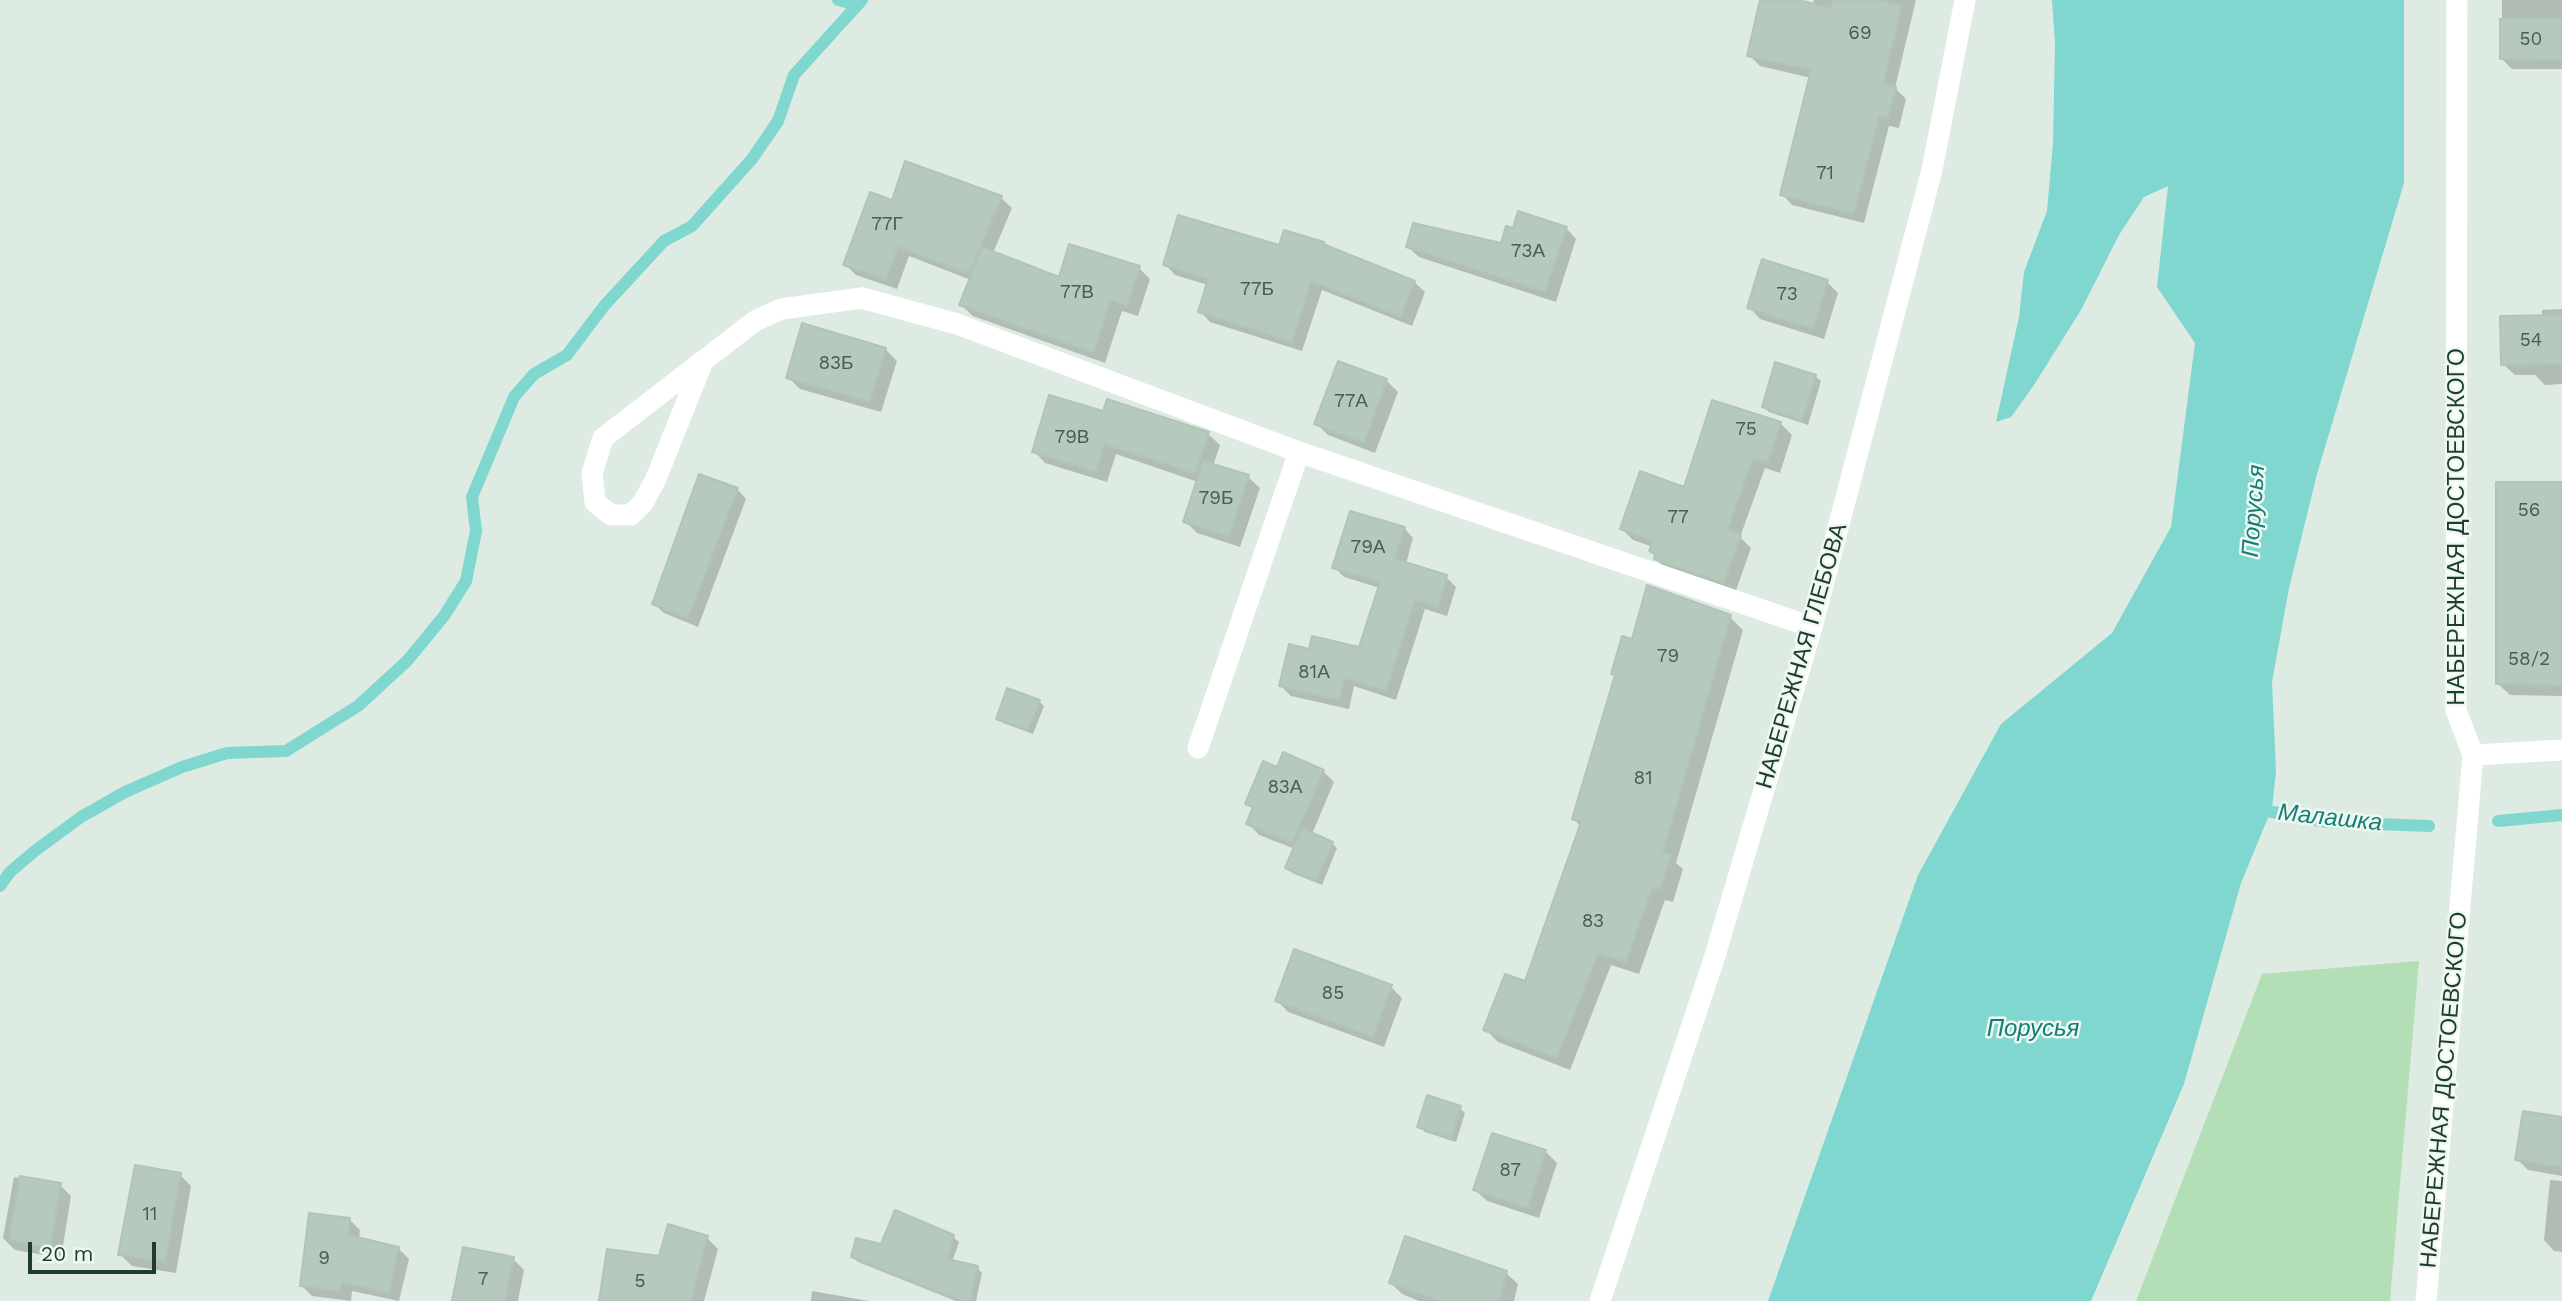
<!DOCTYPE html>
<html>
<head>
<meta charset="utf-8">
<style>
	body { margin:0 }
	#map { position:relative; width:2562px; height:1301px; overflow:hidden; background:#deebe2; font-family:"Work Sans",sans-serif }
	canvas { display:block }
	.scale { position:absolute; left:28px; top:1242px; width:128px; height:32px; box-sizing:border-box; border:4px solid #1e3d2d; border-top:0; padding-left:9px; font-size:21px; line-height:24px; white-space:nowrap; color:#1e3d2d; -webkit-text-stroke:5px #eef8f1; paint-order:stroke }
</style>
</head>
<body>
<div id="map">
<canvas width="2562" height="1301"></canvas>
<div class="scale">20 m</div>
</div>
<script>
const context = document.querySelector('canvas').getContext('2d');
context.lineJoin = 'round';
function fillPath(path, color) { context.fillStyle = color; context.fill(path, 'evenodd'); }
const poly = rows => new Path2D(rows.map(r => 'M' + r).join(''));
function stroke(path, color, width, dash) { context.strokeStyle = color; context.lineWidth = width; context.lineCap = dash ? 'butt' : 'round'; context.setLineDash(dash || []); context.stroke(path); }
function drawText(font, color, halo, rows, align = 'center') {
  context.font = font + ' "Work Sans",sans-serif'; context.lineWidth = 5; context.setLineDash([]); context.textBaseline = 'middle'; context.strokeStyle = halo; context.fillStyle = color; for (const [text, x, y, turn = 0] of rows) {
    context.save(); context.translate(x, y); context.rotate((+turn || 0) * Math.PI / 180); context.textAlign = isNaN(turn) ? turn : align; if (halo) context.strokeText(text, 0, 0); context.fillText(text, 0, 0); context.restore();
  }
}
fillPath(poly([
	[2419,961,2390,1301,2136,1301,2262,974]
]), '#b4dfb6');
fillPath(poly([
	[2052,0,2404,0,2404,183,2317,474,2289,588,2272,682,2276,771,2272,808,2241,883,2184,1084,2091,1301,1768,1301,1918,875,2001,724,2112,633,2171,527,2195,343,2157,287,2168,186,2144,197,2119,235,2081,310,2034,385,2011,417,1996,422,2019,317,2024,272,2047,211,2053,143,2055,43]
]), '#7fd7d0');
fillPath(poly([
	[1762,0,1792,0,1812,5,1814,0,1916,0,1895,88,1906,99,1899,128,1889,126,1864,223,1792,205,1782,194,1811,78,1760,66,1749,55],
	[2502,0,2562,0,2562,69,2512,69,2502,59],
	[1001,198,1012,208,993,253,1060,279,1139,268,1150,279,1138,316,1122,311,1105,363,973,316,961,305,971,280,909,256,897,289,856,275,845,264,893,202],
	[1566,228,1576,239,1556,302,1419,257,1408,247,1502,245],
	[1323,243,1327,248,1414,282,1425,292,1412,326,1322,290,1302,351,1210,322,1200,311,1208,285,1175,275,1165,264],
	[1827,282,1838,293,1824,339,1760,319,1749,307],
	[2562,309,2562,384,2545,385,2535,375,2515,375,2503,364,2542,317,2542,310],
	[885,349,897,361,881,412,800,389,788,377],
	[1815,376,1821,381,1808,425,1769,412,1764,407],
	[1386,380,1398,392,1375,453,1328,435,1316,423],
	[1104,413,1208,434,1220,445,1213,466,1248,477,1260,488,1240,547,1197,533,1185,521,1198,482,1116,454,1107,482,1045,463,1034,451],
	[1780,423,1792,435,1780,473,1765,468,1740,537,1751,548,1735,593,1667,570,1656,559,1657,556,1651,551,1653,547,1633,540,1622,529,1685,489],
	[2562,484,2562,696,2510,695,2498,684],
	[737,489,746,499,698,627,664,613,654,604],
	[1404,528,1413,538,1406,564,1446,577,1456,587,1447,616,1425,609,1396,700,1354,686,1349,709,1291,696,1281,686,1311,651,1361,649,1380,588,1344,577,1334,567],
	[1730,617,1743,630,1676,863,1683,869,1673,902,1665,900,1639,974,1611,965,1570,1070,1498,1042,1485,1029,1526,984,1581,827,1574,819,1633,641],
	[1039,701,1044,706,1033,734,1003,723,998,718],
	[1278,770,1323,771,1334,782,1312,834,1332,843,1337,848,1322,885,1292,873,1287,868,1295,849,1259,835,1248,823,1254,810,1248,803],
	[1391,987,1402,998,1384,1047,1288,1012,1277,1000],
	[1460,1108,1465,1113,1456,1142,1425,1132,1419,1127],
	[2562,1119,2562,1176,2528,1170,2517,1159],
	[1545,1151,1557,1163,1539,1218,1487,1201,1475,1190],
	[180,1175,191,1186,176,1273,132,1266,120,1254],
	[14,1177,60,1185,71,1196,61,1258,15,1250,3,1238],
	[2550,1180,2562,1181,2562,1252,2554,1251,2544,1240],
	[350,1220,360,1230,359,1239,398,1248,409,1259,399,1301,352,1291,351,1301,312,1296,302,1286],
	[953,1237,959,1242,952,1262,977,1268,982,1273,976,1301,956,1301,858,1262,853,1257,882,1246],
	[707,1238,718,1249,704,1301,601,1301,660,1257],
	[513,1259,524,1270,518,1301,454,1301],
	[1506,1273,1518,1284,1514,1301,1419,1301,1402,1294,1391,1283],
	[812,1291,869,1301,811,1301]
]), '#0003');
stroke(poly([
	[838,0,857,5],
	[2256,809,2327,822,2429,826],
	[2498,821,2562,815],
	[0,886,10,872,36,850,81,817,125,792,182,767,227,753,286,751,358,706,407,661,444,616,466,581,476,531,472,497,514,397,534,374,567,355,604,306,664,241,692,226,752,159,778,121,794,75,862,0]
]), '#7fd7d0', 12);
const building = poly([
	[1760,0,1799,0,1831,8,1833,0,1878,0,1902,6,1883,83,1896,87,1888,118,1879,116,1854,214,1780,195,1811,70,1747,56,1760,0],
	[2500,19,2562,19,2562,60,2500,59,2500,19],
	[905,161,1002,196,969,274,898,247,886,280,843,265,870,192,892,200,905,161],
	[1518,211,1567,227,1545,292,1406,247,1413,223,1501,243,1506,226,1513,228,1518,211],
	[1178,215,1279,245,1284,230,1324,242,1323,244,1415,281,1401,317,1311,281,1292,342,1198,312,1208,279,1163,265,1178,215],
	[1069,244,1140,266,1127,306,1110,300,1094,353,959,305,982,247,1059,277,1069,244],
	[1762,259,1828,280,1813,329,1747,308,1762,259],
	[2562,315,2562,364,2501,365,2500,316,2562,315],
	[802,323,886,348,870,402,786,378,802,323],
	[1338,361,1387,379,1364,443,1314,424,1338,361],
	[1775,362,1816,375,1802,421,1762,407,1775,362],
	[1049,395,1103,411,1107,399,1209,432,1195,474,1104,444,1096,472,1032,452,1049,395],
	[1712,400,1781,422,1768,462,1753,458,1728,529,1741,535,1724,583,1654,559,1655,554,1649,551,1653,541,1620,529,1640,471,1684,487,1712,400],
	[1203,461,1249,475,1229,537,1183,522,1203,461],
	[699,474,738,488,688,618,652,604,699,474],
	[2496,482,2562,482,2562,685,2496,684,2496,482],
	[1350,511,1405,527,1395,559,1447,575,1438,607,1415,600,1386,691,1344,678,1339,700,1279,686,1289,644,1309,649,1312,636,1359,647,1380,582,1332,568,1350,511],
	[1647,585,1731,615,1663,852,1671,855,1660,890,1652,888,1626,962,1598,953,1557,1058,1483,1030,1505,974,1525,981,1581,822,1572,819,1615,675,1611,674,1622,636,1632,639,1647,585],
	[1007,688,1040,700,1028,730,996,719,1007,688],
	[1283,752,1324,770,1292,843,1246,824,1253,807,1245,804,1263,761,1277,767,1283,752],
	[1302,828,1333,842,1316,881,1285,868,1302,828],
	[1294,949,1392,985,1373,1037,1275,1001,1294,949],
	[1427,1095,1461,1106,1451,1138,1417,1127,1427,1095],
	[2523,1111,2562,1117,2562,1167,2515,1160,2523,1111],
	[1492,1133,1546,1150,1528,1208,1473,1190,1492,1133],
	[135,1165,181,1173,165,1262,118,1255,135,1165],
	[20,1176,61,1183,50,1248,9,1240,20,1176],
	[895,1210,954,1235,947,1259,978,1266,970,1301,962,1301,851,1257,856,1238,881,1244,895,1210],
	[309,1213,350,1218,348,1235,399,1247,389,1293,342,1282,341,1291,300,1286,309,1213],
	[668,1224,708,1236,695,1283,692,1301,599,1301,607,1249,659,1256,668,1224],
	[1405,1236,1507,1271,1500,1301,1441,1301,1389,1283,1405,1236],
	[463,1247,514,1257,505,1301,452,1301,463,1247]
]);
fillPath(building, '#b6c9bd');
stroke(building, '#b0c5b7', 2);
stroke(poly([
	[703,361,603,438,592,473,595,502,611,515,631,515,642,504,655,481,703,361,755,321,781,309,862,298],
	[1198,748,1299,452]
]), '#fff', 21);
stroke(poly([
	[862,298,957,324,1299,452,1812,627],
	[2473,755,2562,750],
	[1600,1301,1714,959,1812,627,1932,170,1965,0],
	[2426,1301,2473,755,2456,710,2457,0]
]), '#fff', 21);
drawText('19px', '#446051', null, [
	["69",1860,33],
	["50",2531,39],
	["71",1825,173],
	["77Г",887,224],
	["73А",1528,251],
	["77Б",1257,289],
	["77В",1077,292],
	["73",1787,294],
	["54",2531,340],
	["83Б",836,363],
	["77А",1351,401],
	["75",1746,429],
	["79В",1072,437],
	["79Б",1216,498],
	["56",2529,510],
	["77",1678,517],
	["79А",1368,547],
	["79",1668,656],
	["58/2",2529,659],
	["81А",1314,672],
	["81",1643,778],
	["83А",1285,787],
	["83",1593,921],
	["85",1333,993],
	["87",1510,1170],
	["11",150,1214],
	["9",324,1258],
	["7",483,1279],
	["5",640,1281]
]);
drawText('23px', '#1e3d2d', '#eef8f1', [
	["НАБЕРЕЖНАЯ ДОСТОЕВСКОГО",2457,527,-90],
	["НАБЕРЕЖНАЯ ГЛЕБОВА",1802,656,-74],
	["НАБЕРЕЖНАЯ ДОСТОЕВСКОГО",2444,1090,-85]
]);
drawText('italic 24px', '#127e77', '#eef8f1', [
	["Порусья",2254,511,-86],
	["Малашка",2330,818,6],
	["Порусья",2033,1029]
]);
</script>
</body>
</html>
